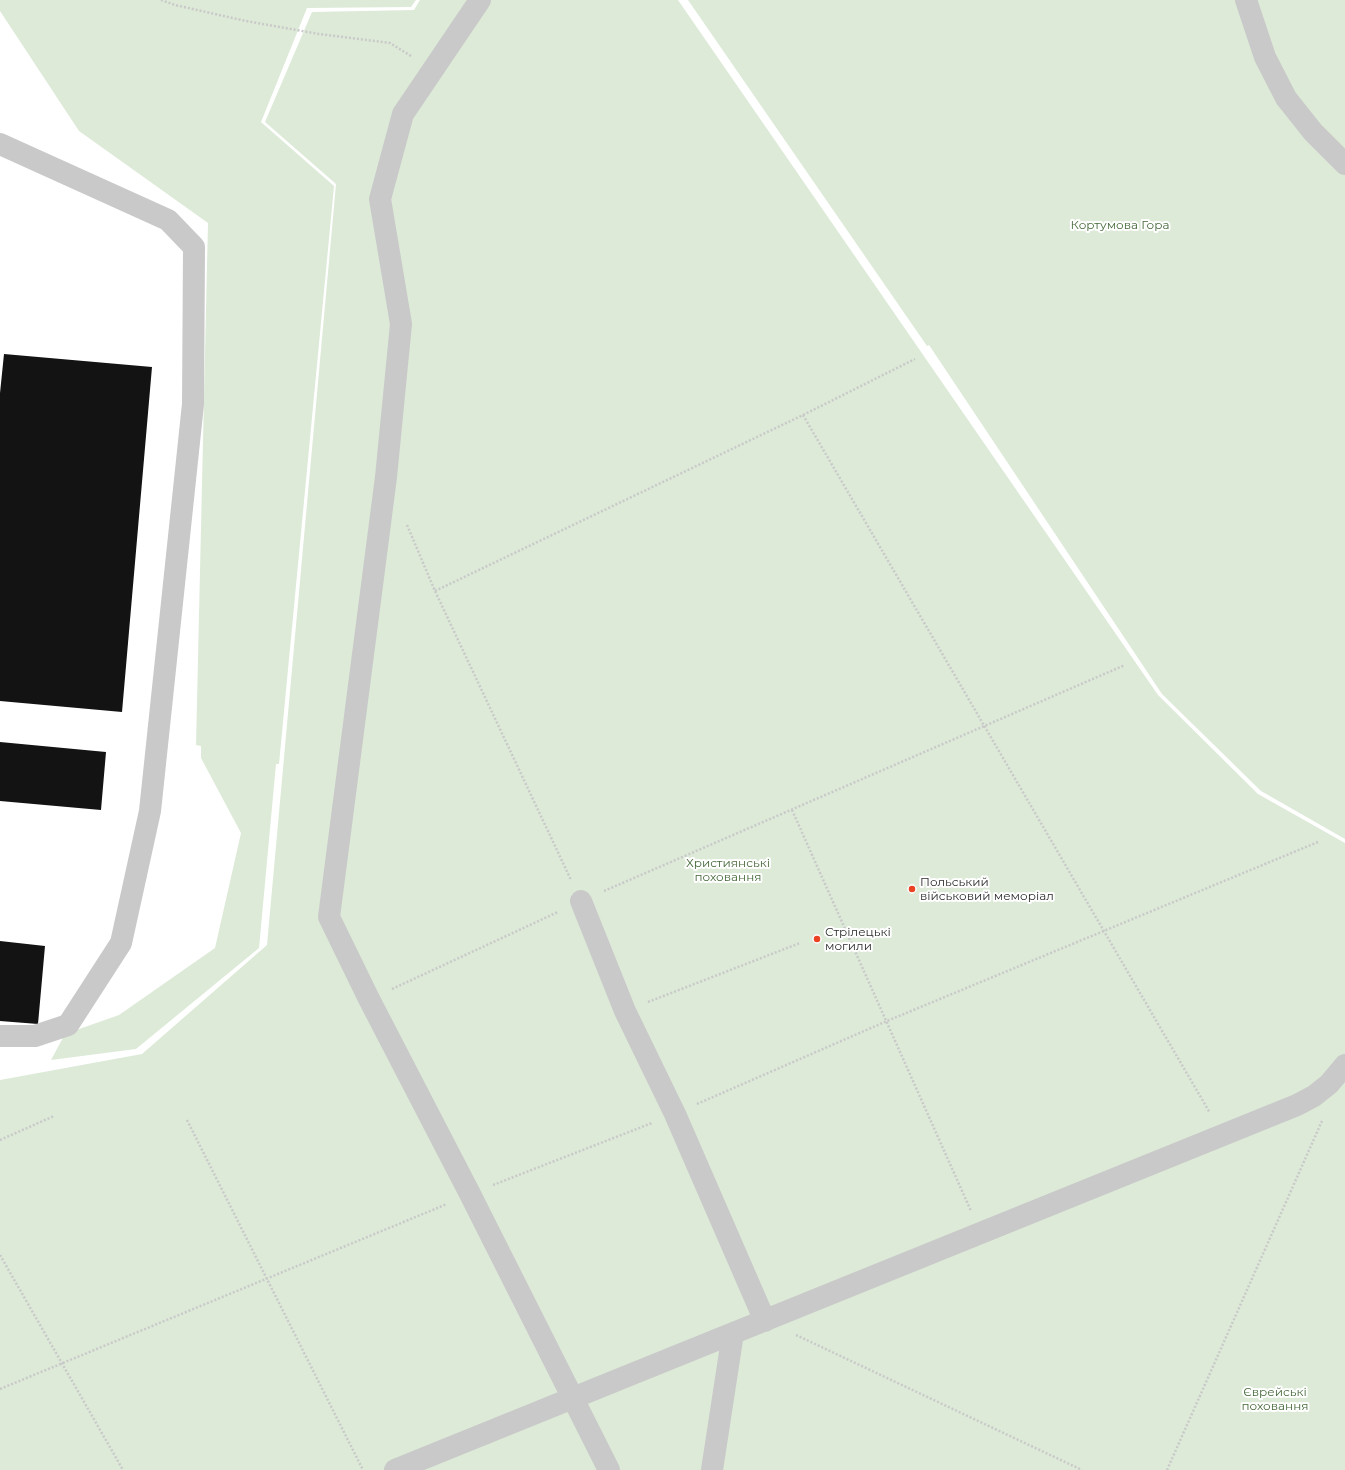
<!DOCTYPE html>
<html>
<head>
<meta charset="utf-8">
<style>
	body { margin:0 }
	canvas { display:block; background:#fff }
</style>
</head>
<body>
<canvas width="1345" height="1470"></canvas>
<script>
const context = document.querySelector('canvas').getContext('2d');
context.lineJoin = 'round';
function fillPath(path, color) { context.fillStyle = color; context.fill(path, 'evenodd'); }
const poly = rows => new Path2D(rows.map(r => 'M' + r).join(''));
function stroke(path, color, width, dash) { context.strokeStyle = color; context.lineWidth = width; context.lineCap = dash ? 'butt' : 'round'; context.setLineDash(dash || []); context.stroke(path); }
function drawText(font, color, halo, rows, align = 'center') {
  context.font = font + ' Montserrat,sans-serif'; context.lineWidth = 4; context.setLineDash([]); context.textBaseline = 'middle'; context.strokeStyle = halo; context.fillStyle = color; for (const [text, x, y, turn = 0] of rows) {
    context.save(); context.translate(x, y); context.rotate((+turn || 0) * Math.PI / 180); context.textAlign = isNaN(turn) ? turn : align; if (halo) context.strokeText(text, 0, 0); context.fillText(text, 0, 0); context.restore();
  }
}
fillPath(poly([
	[0,0,416,0,411,7,307,8,261,122,334,186,279,764,276,764,259,948,136,1049,51,1060,65,1034,119,1015,215,948,241,833,201,758,201,746,196,745,208,223,79,131,0,11],
	[420,0,678,0,1158,695,1258,794,1345,843,1345,1470,0,1470,0,1080,142,1054,267,945,336,184,265,122,312,12,414,10],
	[688,0,1345,0,1345,839,1261,791,1162,694,929,345,927,346]
]), '#ddead8');
fillPath(poly([
	[4,354,152,367,122,712,0,701,0,393],
	[0,742,106,752,101,810,0,801],
	[0,941,45,946,38,1024,0,1021]
]), '#131313');
stroke(poly([
	[161,0,175,5,246,21,319,34,390,43,411,56],
	[803,415,1210,1113],
	[407,525,435,591,571,880],
	[435,591,803,415,915,359],
	[792,810,971,1211],
	[604,891,1125,665],
	[392,989,558,912],
	[648,1002,800,943],
	[697,1104,887,1021,1318,842],
	[187,1120,363,1470],
	[0,1140,54,1116],
	[493,1185,652,1123],
	[0,1255,123,1470],
	[796,1335,1082,1470],
	[0,1389,447,1204],
	[1167,1470,1322,1121]
]), '#c9c9c9', 2.5, [2, 2]);
stroke(poly([
	[480,0,403,114,380,199,401,324,386,477,329,917,369,999,470,1194,609,1470],
	[1246,0,1265,57,1286,98,1313,132,1345,164],
	[0,144,168,220,194,247,193,404,150,811,121,943,68,1025,35,1036,0,1036],
	[581,901,625,1011,675,1114,765,1321],
	[395,1470,1297,1105,1314,1096,1329,1084,1345,1065],
	[712,1470,733,1333]
]), '#c9c9c9', 22);
for (const [x, y, r, color] of [
	[912,889,4,"#ec4224"],
	[817,939,4,"#ec4224"]
]) { const dot = new Path2D(); dot.arc(x, y, r, 0, 2 * Math.PI); context.fillStyle = color; context.fill(dot); stroke(dot, '#fff', 1.5); }
drawText('12px', '#446838', '#fff', [
	["Кортумова Гора",1120,225],
	["Християнські",728,863],
	["поховання",728,877],
	["Єврейські",1275,1392],
	["поховання",1275,1406]
]);
drawText('12px', '#2c2c2c', '#fff', [
	["Польський",920,882],
	["військовий меморіал",920,896],
	["Стрілецькі",825,932],
	["могили",825,946]
], 'left');
</script>
</body>
</html>
